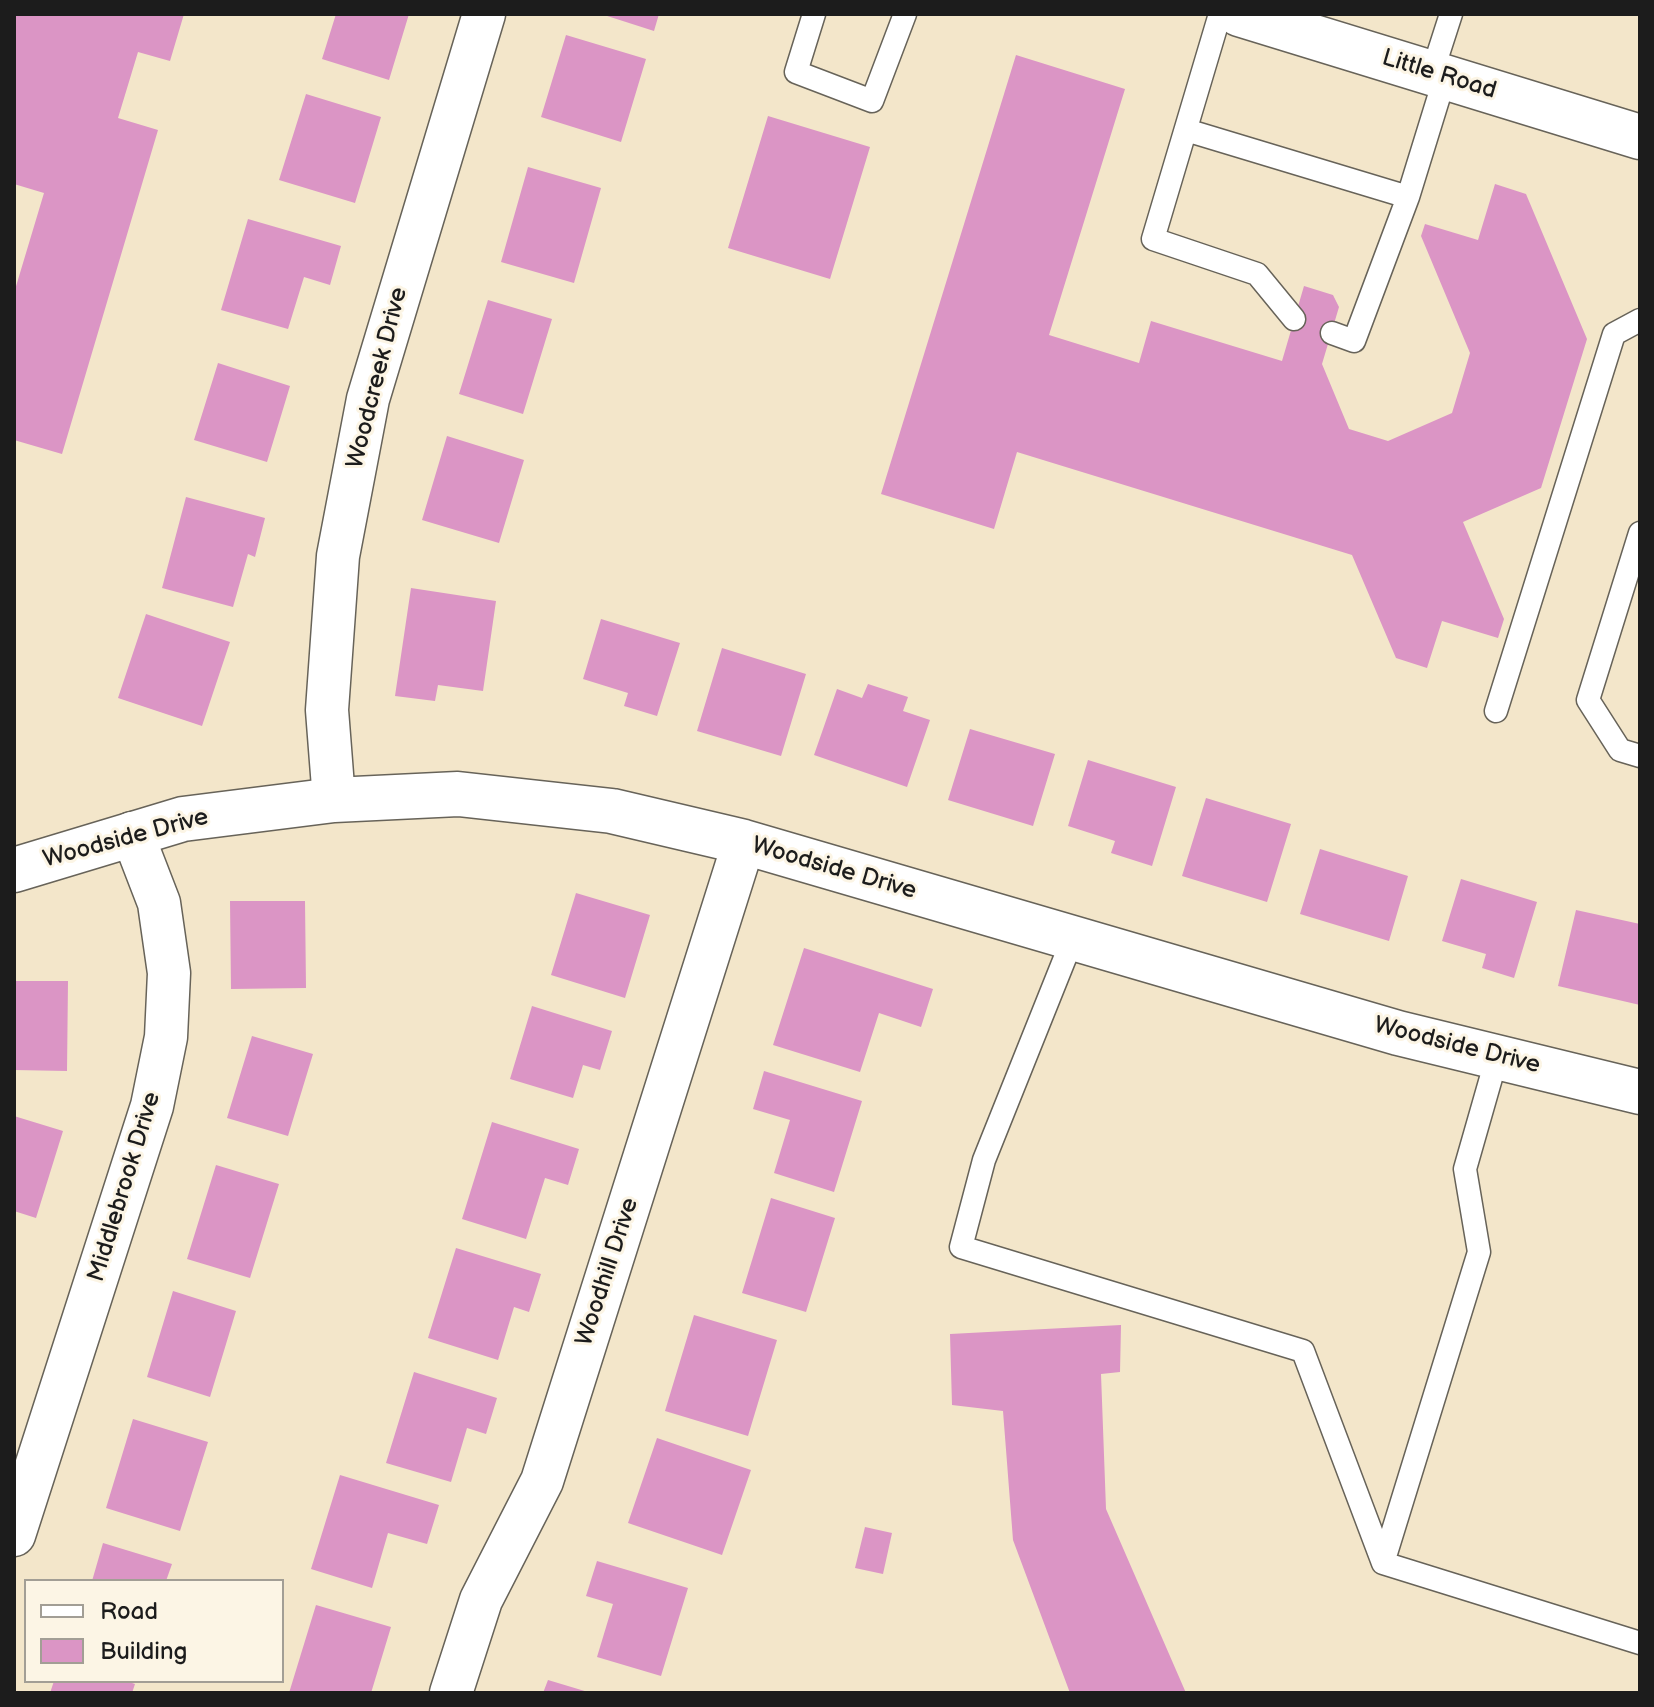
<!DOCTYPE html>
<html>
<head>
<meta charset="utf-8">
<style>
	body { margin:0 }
	#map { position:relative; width:1654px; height:1707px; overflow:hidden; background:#f3e6ca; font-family:"Balsamiq Sans",sans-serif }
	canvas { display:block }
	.frame { position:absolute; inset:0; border:16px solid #1c1c1c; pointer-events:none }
	.legend { position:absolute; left:24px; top:1579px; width:260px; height:104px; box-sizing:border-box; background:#fcf5e5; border:2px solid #a29e95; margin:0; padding:10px 14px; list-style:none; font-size:24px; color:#1c1c1c }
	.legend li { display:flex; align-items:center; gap:16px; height:40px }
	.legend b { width:40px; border:2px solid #a29e95 }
</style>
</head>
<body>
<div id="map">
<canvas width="1654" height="1707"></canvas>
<div class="frame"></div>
<ul class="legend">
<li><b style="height:10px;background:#fff"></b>Road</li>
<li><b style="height:22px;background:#db95c5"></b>Building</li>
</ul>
</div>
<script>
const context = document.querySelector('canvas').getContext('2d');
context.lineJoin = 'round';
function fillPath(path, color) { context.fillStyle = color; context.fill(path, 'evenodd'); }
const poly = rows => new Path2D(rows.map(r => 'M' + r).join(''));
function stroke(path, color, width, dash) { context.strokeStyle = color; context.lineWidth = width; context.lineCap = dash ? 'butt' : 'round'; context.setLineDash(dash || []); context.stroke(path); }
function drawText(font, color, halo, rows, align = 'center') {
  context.font = font + ' "Balsamiq Sans",sans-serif'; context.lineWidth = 6; context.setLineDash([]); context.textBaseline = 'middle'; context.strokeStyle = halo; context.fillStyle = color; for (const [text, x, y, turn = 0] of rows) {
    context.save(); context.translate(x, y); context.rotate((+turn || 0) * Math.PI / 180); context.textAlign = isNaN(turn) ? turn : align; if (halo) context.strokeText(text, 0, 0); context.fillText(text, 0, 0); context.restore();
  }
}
fillPath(poly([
	[14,14,184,14,170,61,138,52,118,118,158,130,62,454,14,440,14,293,44,193,14,184],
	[336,14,409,14,389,80,322,59],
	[601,14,659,14,654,31],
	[566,35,646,59,621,142,541,117],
	[1016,55,1125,89,1049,335,1139,363,1151,321,1282,361,1304,286,1333,295,1339,307,1322,364,1349,429,1388,441,1452,413,1470,353,1421,236,1425,224,1478,240,1495,184,1526,194,1587,339,1541,488,1463,522,1504,619,1498,638,1442,621,1427,668,1396,658,1352,555,1017,452,994,529,881,494],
	[306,94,381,117,355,203,279,180],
	[768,116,870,147,830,279,728,248],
	[528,167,601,188,574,283,501,262],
	[248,219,341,246,330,285,304,277,288,329,221,310],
	[488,300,552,319,523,414,459,394],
	[218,363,290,386,267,462,194,440],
	[447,436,524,460,499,543,422,520],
	[186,497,265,518,255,557,248,554,233,607,162,588],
	[411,588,496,601,483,691,438,685,435,701,395,696],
	[146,614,230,642,202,726,118,698],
	[601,619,680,643,657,716,624,706,628,693,583,679],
	[722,648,806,674,781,756,697,731],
	[868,684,908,697,903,711,930,720,907,787,814,755,837,689,862,698],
	[970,729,1055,754,1033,826,948,800],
	[1088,760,1176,787,1152,866,1111,853,1115,841,1068,826],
	[1206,798,1291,824,1267,902,1182,876],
	[1320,849,1408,876,1389,941,1300,914],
	[1461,879,1537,902,1514,978,1482,968,1486,954,1442,941],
	[576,893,650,915,625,998,551,975],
	[230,901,305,901,306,988,231,989],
	[1576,910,1640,924,1640,1005,1558,986],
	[804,948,933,989,921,1027,879,1013,860,1072,773,1045],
	[14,981,68,981,67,1071,14,1070],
	[532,1006,612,1031,600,1070,583,1065,573,1098,510,1079],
	[252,1036,313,1054,288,1136,227,1118],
	[764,1071,862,1101,834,1192,774,1173,790,1120,753,1109],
	[14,1116,63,1131,36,1218,14,1211],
	[492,1122,579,1149,568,1185,545,1178,526,1239,462,1219],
	[216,1165,279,1184,250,1278,187,1259],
	[771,1198,835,1218,806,1312,742,1293],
	[456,1248,541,1274,529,1312,514,1307,498,1360,428,1338],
	[173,1291,236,1311,210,1397,147,1377],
	[694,1315,777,1340,748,1436,665,1411],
	[1121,1325,1120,1372,1101,1374,1106,1509,1186,1693,1070,1693,1013,1540,1003,1411,952,1405,950,1334],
	[414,1372,497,1398,486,1434,467,1428,451,1482,386,1463],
	[133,1419,208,1442,180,1531,106,1508],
	[657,1438,751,1470,722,1555,628,1523],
	[340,1475,439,1505,427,1544,388,1533,372,1588,311,1569],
	[865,1527,892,1533,883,1574,855,1568],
	[103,1543,172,1564,166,1581,92,1581],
	[597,1561,688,1588,661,1676,597,1657,613,1604,586,1596],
	[316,1605,391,1627,371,1693,289,1693],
	[548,1680,588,1692,588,1693,543,1693],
	[54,1681,126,1681,135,1684,132,1693,50,1693]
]), '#db95c5');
const service = poly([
	[814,14,796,72,872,101,905,14],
	[1220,14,1153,239,1257,274,1294,319],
	[1432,73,1451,14],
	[1186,130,1408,197],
	[1332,333,1354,341,1408,197,1445,77],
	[1640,533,1588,700,1620,750,1640,756],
	[1496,711,1614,334,1640,320],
	[1073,938,984,1160,961,1247,1303,1351,1383,1563,1640,1643],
	[1383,1563,1479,1252,1465,1169,1497,1057]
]);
const minor = poly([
	[334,800,327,710,338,556,368,399,484,14],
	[14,1535,152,1106,166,1037,169,973,159,903,132,833],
	[451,1693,481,1600,542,1481,744,842]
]);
const tertiary = poly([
	[1239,14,1640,137],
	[14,870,183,819,334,800,458,794,612,811,744,842,1398,1033,1640,1092]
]);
stroke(service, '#676359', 25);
stroke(minor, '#676359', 45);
stroke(tertiary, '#676359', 47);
stroke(service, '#fff', 22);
stroke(minor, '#fff', 42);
stroke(tertiary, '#fff', 44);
drawText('24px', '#1c1c1c', '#fcf5e5', [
	["Little Road",1439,75,17],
	["Woodcreek Drive",378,378,-76],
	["Woodside Drive",126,839,-15],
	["Woodside Drive",834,869,16],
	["Woodside Drive",1457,1046,14],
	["Middlebrook Drive",125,1187,-73],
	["Woodhill Drive",608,1272,-72]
]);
</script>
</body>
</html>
